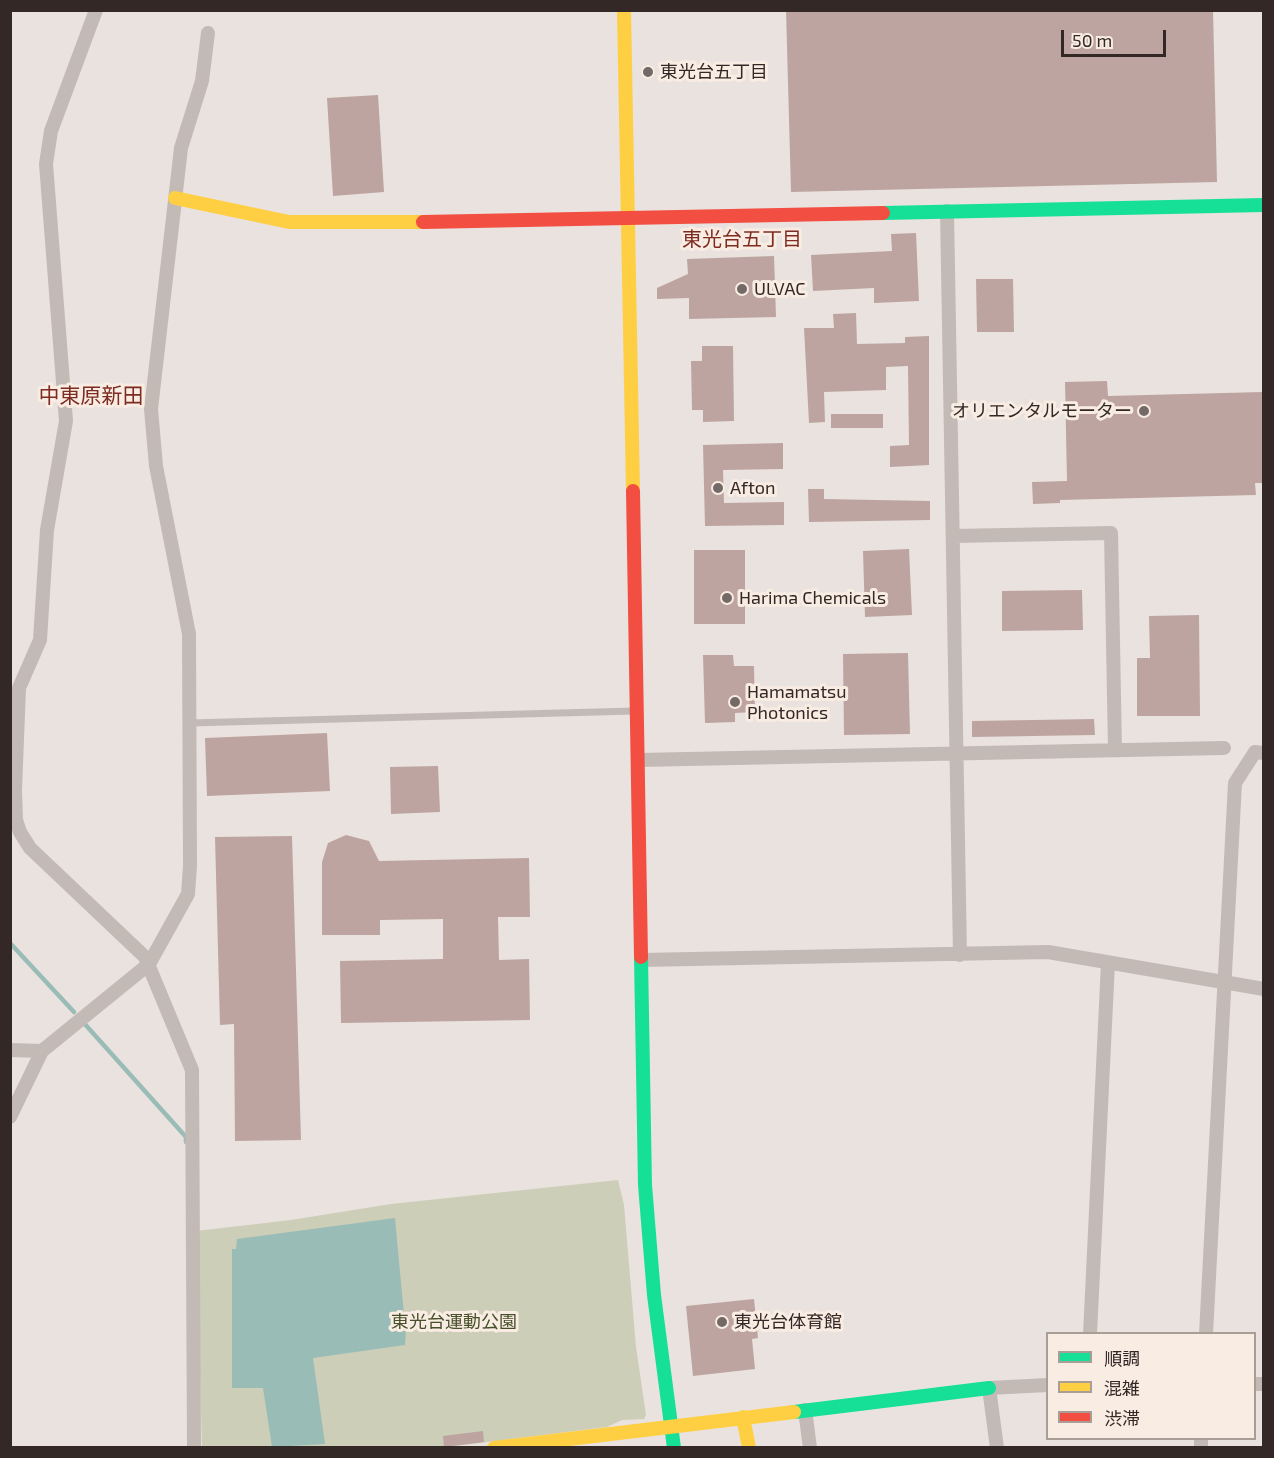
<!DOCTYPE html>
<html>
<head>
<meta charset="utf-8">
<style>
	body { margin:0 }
	#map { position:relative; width:1274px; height:1458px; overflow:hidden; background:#eae2de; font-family:"Exo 2","Noto Sans JP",sans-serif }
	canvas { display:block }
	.frame { position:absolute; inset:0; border:12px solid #332826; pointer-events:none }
	.legend { position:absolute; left:1046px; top:1332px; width:210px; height:108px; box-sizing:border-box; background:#f8ece3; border:2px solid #a99e97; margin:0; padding:8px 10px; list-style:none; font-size:18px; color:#332826 }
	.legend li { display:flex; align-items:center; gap:12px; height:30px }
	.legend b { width:30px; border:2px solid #a99e97 }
	.scale { position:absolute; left:1061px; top:30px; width:105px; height:27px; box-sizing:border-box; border:3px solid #332826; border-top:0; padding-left:8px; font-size:18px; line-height:21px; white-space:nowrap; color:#332826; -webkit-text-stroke:4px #f8ece3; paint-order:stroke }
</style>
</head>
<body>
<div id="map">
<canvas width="1274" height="1458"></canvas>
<div class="frame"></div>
<ul class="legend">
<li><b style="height:8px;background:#16e098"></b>順調</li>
<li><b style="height:8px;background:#ffcf43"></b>混雑</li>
<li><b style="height:8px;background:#f24e42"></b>渋滞</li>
</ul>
<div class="scale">50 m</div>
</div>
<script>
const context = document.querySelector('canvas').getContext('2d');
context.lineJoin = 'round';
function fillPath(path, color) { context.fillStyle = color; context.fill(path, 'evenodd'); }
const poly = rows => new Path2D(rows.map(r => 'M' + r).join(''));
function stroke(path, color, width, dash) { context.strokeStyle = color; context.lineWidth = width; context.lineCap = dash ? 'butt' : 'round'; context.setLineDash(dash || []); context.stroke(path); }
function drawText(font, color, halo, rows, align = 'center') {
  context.font = font + ' "Exo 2","Noto Sans JP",sans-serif'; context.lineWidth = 6; context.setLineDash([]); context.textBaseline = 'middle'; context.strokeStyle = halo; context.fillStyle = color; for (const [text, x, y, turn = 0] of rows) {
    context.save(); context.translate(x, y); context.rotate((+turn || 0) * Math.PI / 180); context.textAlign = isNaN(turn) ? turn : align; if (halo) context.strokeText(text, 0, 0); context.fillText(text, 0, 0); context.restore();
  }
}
fillPath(poly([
	[618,1180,624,1205,636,1347,646,1415,644,1419,622,1420,607,1427,448,1447,202,1447,196,1231,291,1220,391,1204]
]), '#cdceb8');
fillPath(poly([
	[395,1218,404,1315,407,1315,405,1345,313,1358,325,1444,272,1447,263,1388,232,1388,232,1249,236,1249,237,1239]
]), '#9abcb7');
stroke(poly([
	[10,943,74,1012],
	[83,1022,186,1137,186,1142]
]), '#9abcb7', 4.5);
fillPath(poly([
	[786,10,1213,10,1217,182,791,192],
	[378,95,384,192,333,196,327,98],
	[916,233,919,301,874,303,874,288,813,291,811,255,892,251,891,234],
	[774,256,776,317,689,319,689,298,657,299,657,288,688,274,687,259],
	[976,279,1013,279,1014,332,977,332],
	[856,313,857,344,905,343,905,337,929,336,929,465,890,467,890,446,909,445,908,366,886,367,886,390,824,392,825,422,809,423,804,328,834,328,833,314],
	[702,346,733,346,734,421,703,422,703,410,692,410,691,361,702,361],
	[1107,381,1108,396,1263,392,1263,483,1255,483,1256,495,1060,500,1060,503,1033,504,1032,482,1067,481,1065,382],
	[831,414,883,414,883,428,831,428],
	[783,443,783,469,723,470,724,503,784,502,784,525,705,526,703,445],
	[808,489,824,489,824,499,930,501,930,520,809,522],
	[909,549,912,615,865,617,863,551],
	[694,550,745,550,745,624,694,624],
	[1082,590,1083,630,1002,631,1002,591],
	[1199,615,1200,716,1137,716,1137,658,1150,658,1149,616],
	[908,653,910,734,844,735,843,654],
	[703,655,733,655,734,666,754,666,755,712,735,713,735,722,705,723],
	[1094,719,1095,735,972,737,972,721],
	[327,733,330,791,207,796,205,738],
	[438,766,440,812,391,814,390,767],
	[346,835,369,841,379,861,529,858,530,917,498,917,499,960,529,959,530,1020,341,1023,340,961,443,959,443,919,380,920,380,935,322,935,322,862,328,843],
	[292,836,301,1140,235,1141,234,1024,220,1025,215,837],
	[754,1299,758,1338,752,1339,755,1369,693,1376,686,1306],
	[483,1431,484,1442,444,1447,443,1436]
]), '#bda4a0');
stroke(poly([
	[190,723,634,711]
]), '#c3bab6', 7);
stroke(poly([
	[96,10,51,131,46,164,66,421,47,530,40,640,19,688,15,790,16,820,20,832,30,848,145,957,192,1070,194,1448],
	[947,211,960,955],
	[953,536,1111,533,1115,750],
	[638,760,1224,748],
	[641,960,1048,952,1264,989],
	[10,1050,42,1051],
	[10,1117,42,1051,149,964,188,894,190,866,189,634,156,466,151,409,181,148,202,81,208,33],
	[1090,1334,1108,963],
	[1206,1334,1235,783,1255,752,1264,753],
	[1254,1384,1264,1384],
	[805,1410,810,1448],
	[997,1448,989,1388,1048,1385],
	[1201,1448,1201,1438]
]), '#c3bab6', 14);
stroke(poly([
	[883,213,1264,205],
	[641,957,645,1185,654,1295,674,1448],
	[794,1412,989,1388]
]), '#16e098', 14);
stroke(poly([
	[624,10,633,491],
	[175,198,289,222,423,222],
	[743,1417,749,1448],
	[494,1448,794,1412]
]), '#ffcf43', 14);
stroke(poly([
	[423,222,883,213],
	[633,491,641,957]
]), '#f24e42', 14);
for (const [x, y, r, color] of [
	[648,72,6,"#736966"],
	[742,289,6,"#736966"],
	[1144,411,6,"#736966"],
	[718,488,6,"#736966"],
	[727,598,6,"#736966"],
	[735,702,6,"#736966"],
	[722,1322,6,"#736966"]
]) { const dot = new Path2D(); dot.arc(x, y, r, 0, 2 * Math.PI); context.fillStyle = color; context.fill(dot); stroke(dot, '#f8ece3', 2); }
drawText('18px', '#332826', '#f8ece3', [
	["東光台五丁目",660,72],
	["ULVAC",754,289],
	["オリエンタルモーター",1132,411,"right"],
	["Afton",730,488],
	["Harima Chemicals",739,598],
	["Hamamatsu",747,692],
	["Photonics",747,713],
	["東光台体育館",734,1322]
], 'left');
drawText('18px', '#47502a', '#f8ece3', [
	["東光台運動公園",454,1322]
]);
drawText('20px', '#7e2b22', '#f8ece3', [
	["東光台五丁目",742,239]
]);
drawText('21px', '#7e2b22', '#f8ece3', [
	["中東原新田",91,396]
]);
</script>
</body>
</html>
